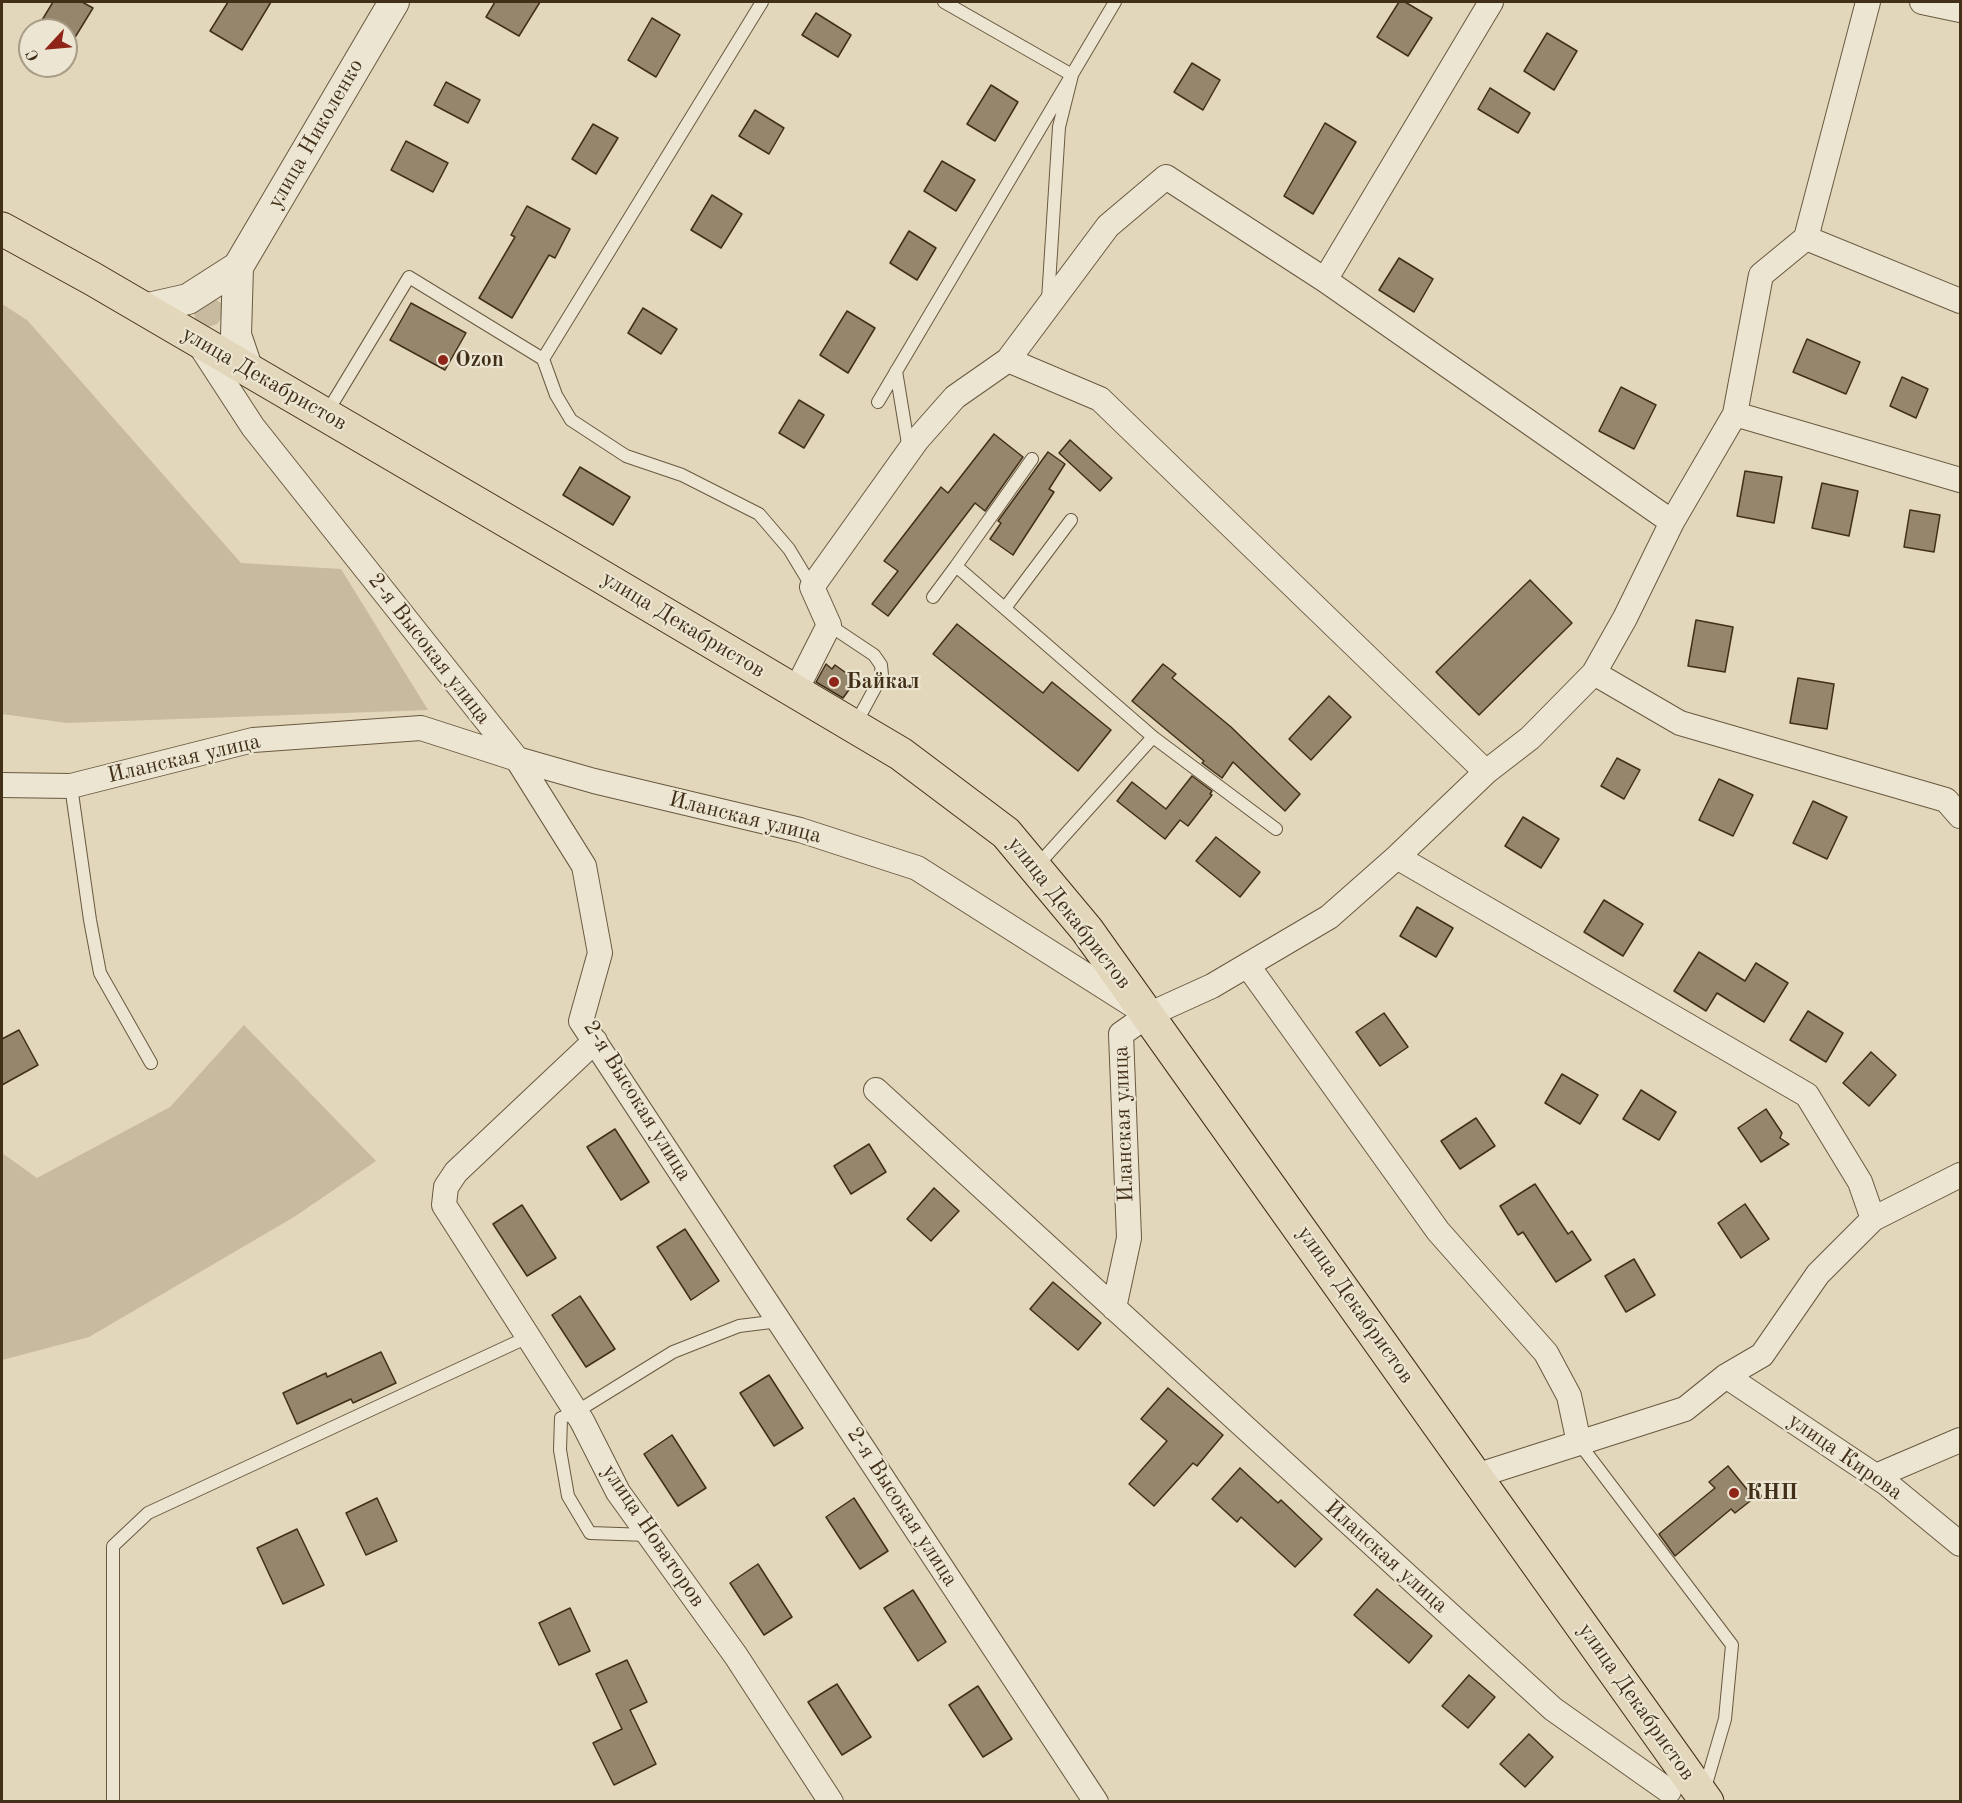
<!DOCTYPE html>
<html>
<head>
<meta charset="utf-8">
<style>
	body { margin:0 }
	#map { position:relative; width:1962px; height:1803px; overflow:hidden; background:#e2d7ba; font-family:"Old Standard TT",serif }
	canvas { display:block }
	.frame { position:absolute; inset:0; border:3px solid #412f17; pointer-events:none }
	.north { position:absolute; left:18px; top:18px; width:60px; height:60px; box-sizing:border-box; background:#ece5d2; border:2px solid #a89c87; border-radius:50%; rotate:244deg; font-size:16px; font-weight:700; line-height:24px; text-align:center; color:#412f17 }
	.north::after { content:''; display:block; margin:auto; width:21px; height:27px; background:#8f2418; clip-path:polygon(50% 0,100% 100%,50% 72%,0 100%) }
</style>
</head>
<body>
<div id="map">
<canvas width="1962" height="1803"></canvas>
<div class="frame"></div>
<div class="north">С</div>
</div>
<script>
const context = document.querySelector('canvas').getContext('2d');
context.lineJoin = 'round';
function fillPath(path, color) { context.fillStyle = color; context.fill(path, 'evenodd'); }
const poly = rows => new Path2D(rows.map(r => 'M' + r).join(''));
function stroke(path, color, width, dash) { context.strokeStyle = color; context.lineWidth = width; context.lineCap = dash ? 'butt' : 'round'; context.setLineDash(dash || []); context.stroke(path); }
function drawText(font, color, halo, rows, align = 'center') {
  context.font = font + ' "Old Standard TT",serif'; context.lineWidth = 4.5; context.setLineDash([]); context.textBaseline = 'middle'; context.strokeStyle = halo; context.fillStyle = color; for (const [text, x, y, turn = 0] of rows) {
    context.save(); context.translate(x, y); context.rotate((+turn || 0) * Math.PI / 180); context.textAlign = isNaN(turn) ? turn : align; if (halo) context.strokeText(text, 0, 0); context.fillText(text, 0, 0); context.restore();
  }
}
fillPath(poly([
	[213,298,221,303,223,316,217,324,208,327,203,325,195,319,194,309],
	[2,304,27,320,241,563,341,569,428,710,67,723,2,714],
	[244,1025,376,1161,294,1217,89,1337,2,1360,2,1153,37,1178,170,1107]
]), '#c7ba9e');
const building = poly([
	[53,2,82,2,93,8,66,52,66,30,36,30,53,2],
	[228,2,271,2,242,50,210,31,228,2],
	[495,2,540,2,519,36,486,17,495,2],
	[1399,2,1405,2,1432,18,1408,56,1377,37,1399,2],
	[816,13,851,35,838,57,802,35,816,13],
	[652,18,680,35,656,77,628,60,652,18],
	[1547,33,1577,51,1554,90,1524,71,1547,33],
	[1192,63,1220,80,1203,110,1174,92,1192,63],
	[446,82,480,100,468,123,434,105,446,82],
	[991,85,1018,102,995,141,967,124,991,85],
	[1490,88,1530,113,1518,133,1478,109,1490,88],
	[755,110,784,128,769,154,739,136,755,110],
	[1325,123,1356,142,1313,214,1284,196,1325,123],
	[593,124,618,138,596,174,572,159,593,124],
	[406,141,448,163,433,192,391,170,406,141],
	[942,161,975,180,956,211,924,191,942,161],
	[712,195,742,214,721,248,691,230,712,195],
	[527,206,570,229,555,258,549,255,512,318,479,298,515,237,511,235,527,206],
	[909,231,936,248,917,280,890,263,909,231],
	[1399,258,1433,279,1414,312,1379,290,1399,258],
	[411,303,466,333,445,370,390,340,411,303],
	[643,308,677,329,661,354,628,333,643,308],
	[847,311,875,328,848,373,820,355,847,311],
	[1807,339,1860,362,1846,394,1793,372,1807,339],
	[1902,377,1928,389,1916,418,1890,406,1902,377],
	[1621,387,1656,405,1634,449,1599,431,1621,387],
	[799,400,824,415,804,448,779,433,799,400],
	[994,434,1023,457,985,511,975,503,888,616,872,604,898,571,884,561,941,487,948,493,994,434],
	[1070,440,1112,478,1100,491,1059,453,1070,440],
	[1048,452,1065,464,1049,489,1054,492,1013,555,990,539,1001,523,998,521,1048,452],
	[580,467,630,497,613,525,563,495,580,467],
	[1745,471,1782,477,1774,523,1737,516,1745,471],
	[1822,483,1858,491,1849,536,1812,528,1822,483],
	[1910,510,1940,515,1934,552,1904,547,1910,510],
	[1530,580,1572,623,1479,715,1436,672,1530,580],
	[1696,620,1733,627,1725,672,1688,666,1696,620],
	[957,624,1043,693,1052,682,1111,730,1078,771,933,654,957,624],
	[826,664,832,669,835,665,856,680,843,698,816,682,826,664],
	[1163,664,1176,674,1172,678,1231,727,1300,794,1285,811,1233,762,1222,778,1202,763,1204,761,1132,701,1163,664],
	[1798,678,1834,684,1827,729,1790,723,1798,678],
	[1329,696,1351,717,1311,760,1289,739,1329,696],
	[1617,758,1640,770,1624,799,1601,786,1617,758],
	[1192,776,1212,791,1210,794,1212,795,1188,826,1180,820,1165,839,1117,801,1132,782,1166,809,1192,776],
	[1719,779,1753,795,1733,836,1699,820,1719,779],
	[1813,801,1847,817,1827,859,1793,843,1813,801],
	[1523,817,1559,839,1541,868,1505,846,1523,817],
	[1216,837,1260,872,1240,897,1196,861,1216,837],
	[1604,900,1643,924,1623,956,1584,932,1604,900],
	[1417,907,1453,928,1436,957,1400,936,1417,907],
	[1699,952,1745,981,1756,963,1788,983,1764,1022,1717,993,1706,1011,1674,991,1699,952],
	[1808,1011,1843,1033,1826,1062,1790,1040,1808,1011],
	[1384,1013,1408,1047,1380,1066,1356,1032,1384,1013],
	[19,1030,38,1065,2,1085,2,1039,19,1030],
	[1871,1052,1896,1075,1869,1106,1843,1083,1871,1052],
	[1562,1074,1598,1095,1580,1124,1545,1103,1562,1074],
	[1641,1090,1676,1112,1659,1140,1623,1119,1641,1090],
	[1766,1109,1782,1133,1780,1138,1789,1144,1761,1162,1738,1128,1766,1109],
	[1476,1118,1495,1146,1460,1169,1441,1141,1476,1118],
	[615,1129,649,1182,621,1200,587,1147,615,1129],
	[869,1144,886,1172,851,1194,834,1166,869,1144],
	[1535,1184,1568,1234,1572,1231,1591,1260,1556,1282,1523,1232,1518,1235,1500,1206,1535,1184],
	[934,1188,959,1211,931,1241,907,1219,934,1188],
	[1745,1204,1769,1239,1741,1258,1718,1223,1745,1204],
	[522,1205,556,1258,527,1276,493,1224,522,1205],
	[685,1229,719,1281,691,1300,657,1247,685,1229],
	[1634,1259,1655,1295,1626,1312,1605,1276,1634,1259],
	[1053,1282,1101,1323,1078,1350,1030,1309,1053,1282],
	[580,1296,615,1349,586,1367,552,1315,580,1296],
	[381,1352,396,1383,353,1403,351,1399,297,1424,283,1393,326,1373,327,1377,381,1352],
	[769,1375,803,1428,774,1446,740,1393,769,1375],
	[1168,1388,1223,1435,1197,1466,1193,1463,1154,1506,1129,1484,1167,1441,1141,1419,1168,1388],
	[672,1435,706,1488,678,1506,644,1454,672,1435],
	[1728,1466,1754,1498,1735,1513,1731,1509,1675,1556,1659,1534,1715,1488,1709,1482,1728,1466],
	[1240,1468,1278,1503,1281,1500,1322,1539,1295,1567,1241,1517,1237,1522,1212,1499,1240,1468],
	[377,1498,397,1541,366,1555,346,1513,377,1498],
	[854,1498,888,1551,860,1569,826,1517,854,1498],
	[297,1529,324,1585,283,1604,257,1548,297,1529],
	[758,1564,792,1617,764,1635,730,1583,758,1564],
	[1377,1589,1432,1636,1409,1663,1354,1615,1377,1589],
	[913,1590,946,1642,918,1661,884,1608,913,1590],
	[570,1608,590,1651,559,1665,539,1623,570,1608],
	[627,1660,647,1702,630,1710,656,1764,614,1785,593,1743,622,1729,596,1674,627,1660],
	[1469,1675,1495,1697,1468,1728,1442,1706,1469,1675],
	[837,1684,871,1737,842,1755,808,1702,837,1684],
	[978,1686,1012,1739,983,1757,949,1705,978,1686],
	[1529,1734,1553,1757,1525,1787,1500,1764,1529,1734]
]);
fillPath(building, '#95866c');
stroke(building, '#412f17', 1.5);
const service = poly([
	[944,2,1072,75,1059,127,1048,300],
	[543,359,762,2],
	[896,371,909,450],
	[878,402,1115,2],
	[326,414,409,277,543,359,556,395,571,420,626,456,682,475,759,514,789,549,812,587],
	[1032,459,956,566,1153,737,1036,867],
	[933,597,956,566],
	[1005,608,1071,520],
	[829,625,874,655,881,665,882,675,855,725],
	[1153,737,1276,829],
	[71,786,90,920,100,973,151,1063],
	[1579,1443,1732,1645,1725,1719,1704,1791],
	[648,1535,590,1533,568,1496,560,1450,561,1418,576,1412,673,1352,739,1326,779,1321],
	[113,1802,113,1546,148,1513,528,1337]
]);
const minor = poly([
	[1922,2,1960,10],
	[1806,238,1868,2],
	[1325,280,1491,2],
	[199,344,253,427,517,759,584,866,600,953,581,1021,1096,1802],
	[1735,414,1960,480],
	[1594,673,1680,723,1946,800,1960,816],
	[795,692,829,625,812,587,917,440,955,397,1008,360],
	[1486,772,1100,399,1008,360,1108,226,1166,177,1325,280,1672,522],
	[2,785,71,786,253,740,421,728,517,759,594,781,800,830,917,868,1136,1007],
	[1397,857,1807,1095,1860,1182,1873,1219,1818,1274,1762,1355,1726,1376,1685,1409,1476,1476],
	[1248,966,1438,1231,1546,1353,1569,1396,1579,1443],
	[595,1041,456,1172,446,1187,444,1205,582,1421,618,1492,736,1656,831,1802],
	[876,1090,1553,1709,1669,1791],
	[1873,1219,1960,1175],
	[1114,1308,1129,1238,1121,1034,1148,1015,1212,986,1329,917,1397,857,1486,772,1530,738,1594,673,1625,618,1672,522,1735,414,1761,275,1806,238,1960,301],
	[1726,1376,1886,1483,1960,1544],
	[1876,1476,1960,1440]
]);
const tertiary = poly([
	[238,267,236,335,248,370],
	[144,309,188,299,238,267,394,2]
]);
const primary = poly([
	[2,229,93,279,560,552,901,754,1006,833,1087,930,1707,1802]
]);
stroke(service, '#695940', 14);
stroke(minor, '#695940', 26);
stroke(tertiary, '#695940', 32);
stroke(primary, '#412f17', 35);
stroke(service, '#ece5d2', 12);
stroke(minor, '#ece5d2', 24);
stroke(tertiary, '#ece5d2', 30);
stroke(primary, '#e2d7ba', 33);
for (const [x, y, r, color] of [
	[443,360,6,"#8f2418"],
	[834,682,6,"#8f2418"],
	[1734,1493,6,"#8f2418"]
]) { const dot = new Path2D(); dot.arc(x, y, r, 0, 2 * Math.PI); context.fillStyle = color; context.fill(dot); stroke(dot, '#ece5d2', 2); }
drawText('22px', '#412f17', '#ece5d2', [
	["улица Николенко",316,134,-60],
	["улица Декабристов",264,379,30],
	["улица Декабристов",683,625,31],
	["2-я Высокая улица",429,649,52],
	["Иланская улица",184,759,-13],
	["Иланская улица",745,818,14],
	["улица Декабристов",1069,913,52],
	["2-я Высокая улица",637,1101,58],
	["Иланская улица",1124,1124,-92],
	["улица Декабристов",1355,1305,55],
	["улица Кирова",1845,1457,35],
	["2-я Высокая улица",902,1507,57],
	["улица Новаторов",653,1536,56],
	["Иланская улица",1386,1557,42],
	["улица Декабристов",1636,1702,55]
]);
drawText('bold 22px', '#412f17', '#ece5d2', [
	["Ozon",455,360],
	["Байкал",846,682],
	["КНП",1746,1493]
], 'left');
</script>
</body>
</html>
